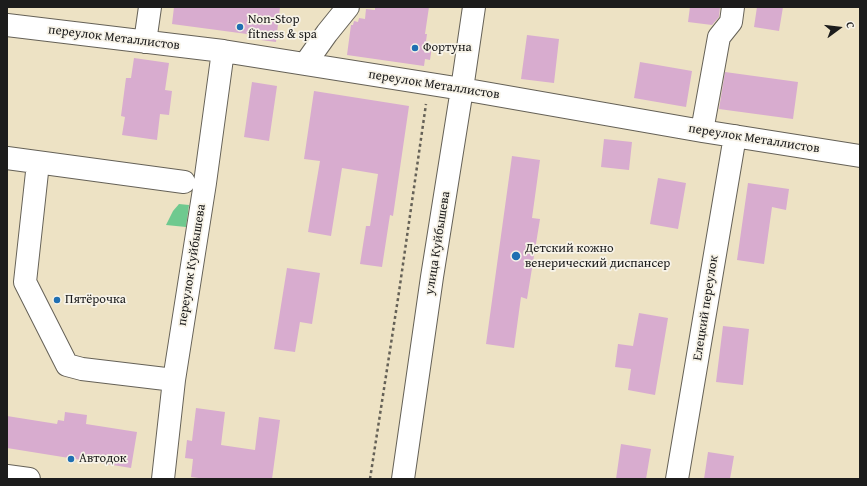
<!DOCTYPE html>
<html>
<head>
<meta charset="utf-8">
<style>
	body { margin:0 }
	#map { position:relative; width:867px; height:486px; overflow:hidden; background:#ede2c4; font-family:"Gentium Book Plus",serif }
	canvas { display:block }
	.frame { position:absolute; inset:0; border:8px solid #1c1c1c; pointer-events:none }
	.north { position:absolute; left:819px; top:8px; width:40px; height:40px; -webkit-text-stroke:3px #f7f3e8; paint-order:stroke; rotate:75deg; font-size:11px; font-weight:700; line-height:16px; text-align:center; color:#1c1c1c }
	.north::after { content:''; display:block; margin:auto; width:14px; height:18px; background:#1c1c1c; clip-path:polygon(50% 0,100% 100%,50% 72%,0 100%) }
</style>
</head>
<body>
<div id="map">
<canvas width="867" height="486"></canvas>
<div class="frame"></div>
<div class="north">С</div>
</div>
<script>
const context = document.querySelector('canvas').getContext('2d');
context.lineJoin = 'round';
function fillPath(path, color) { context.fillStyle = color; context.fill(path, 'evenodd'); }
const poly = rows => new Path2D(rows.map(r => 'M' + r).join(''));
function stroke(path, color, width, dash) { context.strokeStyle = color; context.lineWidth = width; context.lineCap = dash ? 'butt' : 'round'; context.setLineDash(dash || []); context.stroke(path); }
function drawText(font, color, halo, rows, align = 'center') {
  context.font = font + ' "Gentium Book Plus",serif'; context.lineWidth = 3.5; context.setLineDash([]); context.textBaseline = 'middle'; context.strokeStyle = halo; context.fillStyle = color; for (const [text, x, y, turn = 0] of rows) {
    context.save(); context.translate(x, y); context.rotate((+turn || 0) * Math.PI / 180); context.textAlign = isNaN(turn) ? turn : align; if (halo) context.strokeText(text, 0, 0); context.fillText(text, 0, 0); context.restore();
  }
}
fillPath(poly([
	[179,204,189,205,186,227,166,225,173,211]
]), '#6fc98f');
fillPath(poly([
	[174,7,280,7,276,42,261,40,262,36,172,24],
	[375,7,429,7,425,34,427,34,426,41,428,41,427,45,432,46,430,60,425,59,424,66,347,55,351,25,353,25,354,21,358,22,359,18,365,19,366,9,375,10],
	[690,7,720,7,719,17,712,25,688,22],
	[757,7,783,7,779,31,754,27],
	[527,35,559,39,554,83,521,79],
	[134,58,169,63,165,90,172,91,169,115,160,114,157,140,122,135,125,117,121,116,126,78,131,78],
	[640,62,692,71,686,107,634,98],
	[725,72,798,82,793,119,719,109],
	[252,82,277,86,269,141,244,137],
	[314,91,409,106,393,216,390,215,382,267,360,264,366,226,370,226,378,174,342,168,331,236,308,232,320,161,304,159],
	[604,139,632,142,629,170,601,167],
	[512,156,540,160,532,218,540,219,527,299,521,297,514,348,486,344],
	[658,178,686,183,678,229,650,224],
	[748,183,789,189,786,210,772,207,764,264,737,260],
	[287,268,320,273,312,324,300,322,295,352,274,349],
	[639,313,668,318,655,395,628,390,631,369,615,367,618,344,633,346],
	[723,326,749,329,743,385,716,382],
	[196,408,225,412,221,445,255,450,259,417,280,420,272,479,206,479,191,477,193,459,185,458,187,440,192,441],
	[65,412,87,415,86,424,137,432,131,468,7,448,7,416,57,424,58,420,64,421],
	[621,444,651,449,646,479,616,479],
	[708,452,734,456,730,479,704,479]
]), '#d8accf');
const minor = poly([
	[7,25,223,51,462,89,702,131,860,156],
	[145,42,150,7],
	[305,64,327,33,348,7],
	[702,131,719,37,731,22,733,7],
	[7,158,184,182],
	[38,163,25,282,67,365,82,369,174,380],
	[7,476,29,479],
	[163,479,174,380,205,183,223,51],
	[403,479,432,277,462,89,474,7],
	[677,479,735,136]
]);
stroke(minor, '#656157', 24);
stroke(poly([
	[370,479,399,292,426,104]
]), '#656157', 2.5, [3, 3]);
stroke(minor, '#fff', 22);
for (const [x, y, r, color] of [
	[240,27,4,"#1f6fb2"],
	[415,48,4,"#1f6fb2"],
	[516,256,5,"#1f6fb2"],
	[57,300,4,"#1f6fb2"],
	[71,459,4,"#1f6fb2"]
]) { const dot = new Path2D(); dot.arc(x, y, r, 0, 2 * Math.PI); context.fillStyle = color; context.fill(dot); stroke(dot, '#f7f3e8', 1.5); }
drawText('13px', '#1c1c1c', '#f7f3e8', [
	["Non-Stop",248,20],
	["fitness & spa",248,35],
	["Фортуна",423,48],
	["Детский кожно",525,249],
	["венерический диспансер",525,264],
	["Пятёрочка",65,300],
	["Автодок",79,459]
], 'left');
drawText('13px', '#1c1c1c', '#f7f3e8', [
	["переулок Металлистов",114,38,7],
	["переулок Металлистов",434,85,9],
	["переулок Металлистов",754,139,9],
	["улица Куйбышева",438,243,-81],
	["переулок Куйбышева",192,265,-81],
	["Елецкий переулок",706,308,-81]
]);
</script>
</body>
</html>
